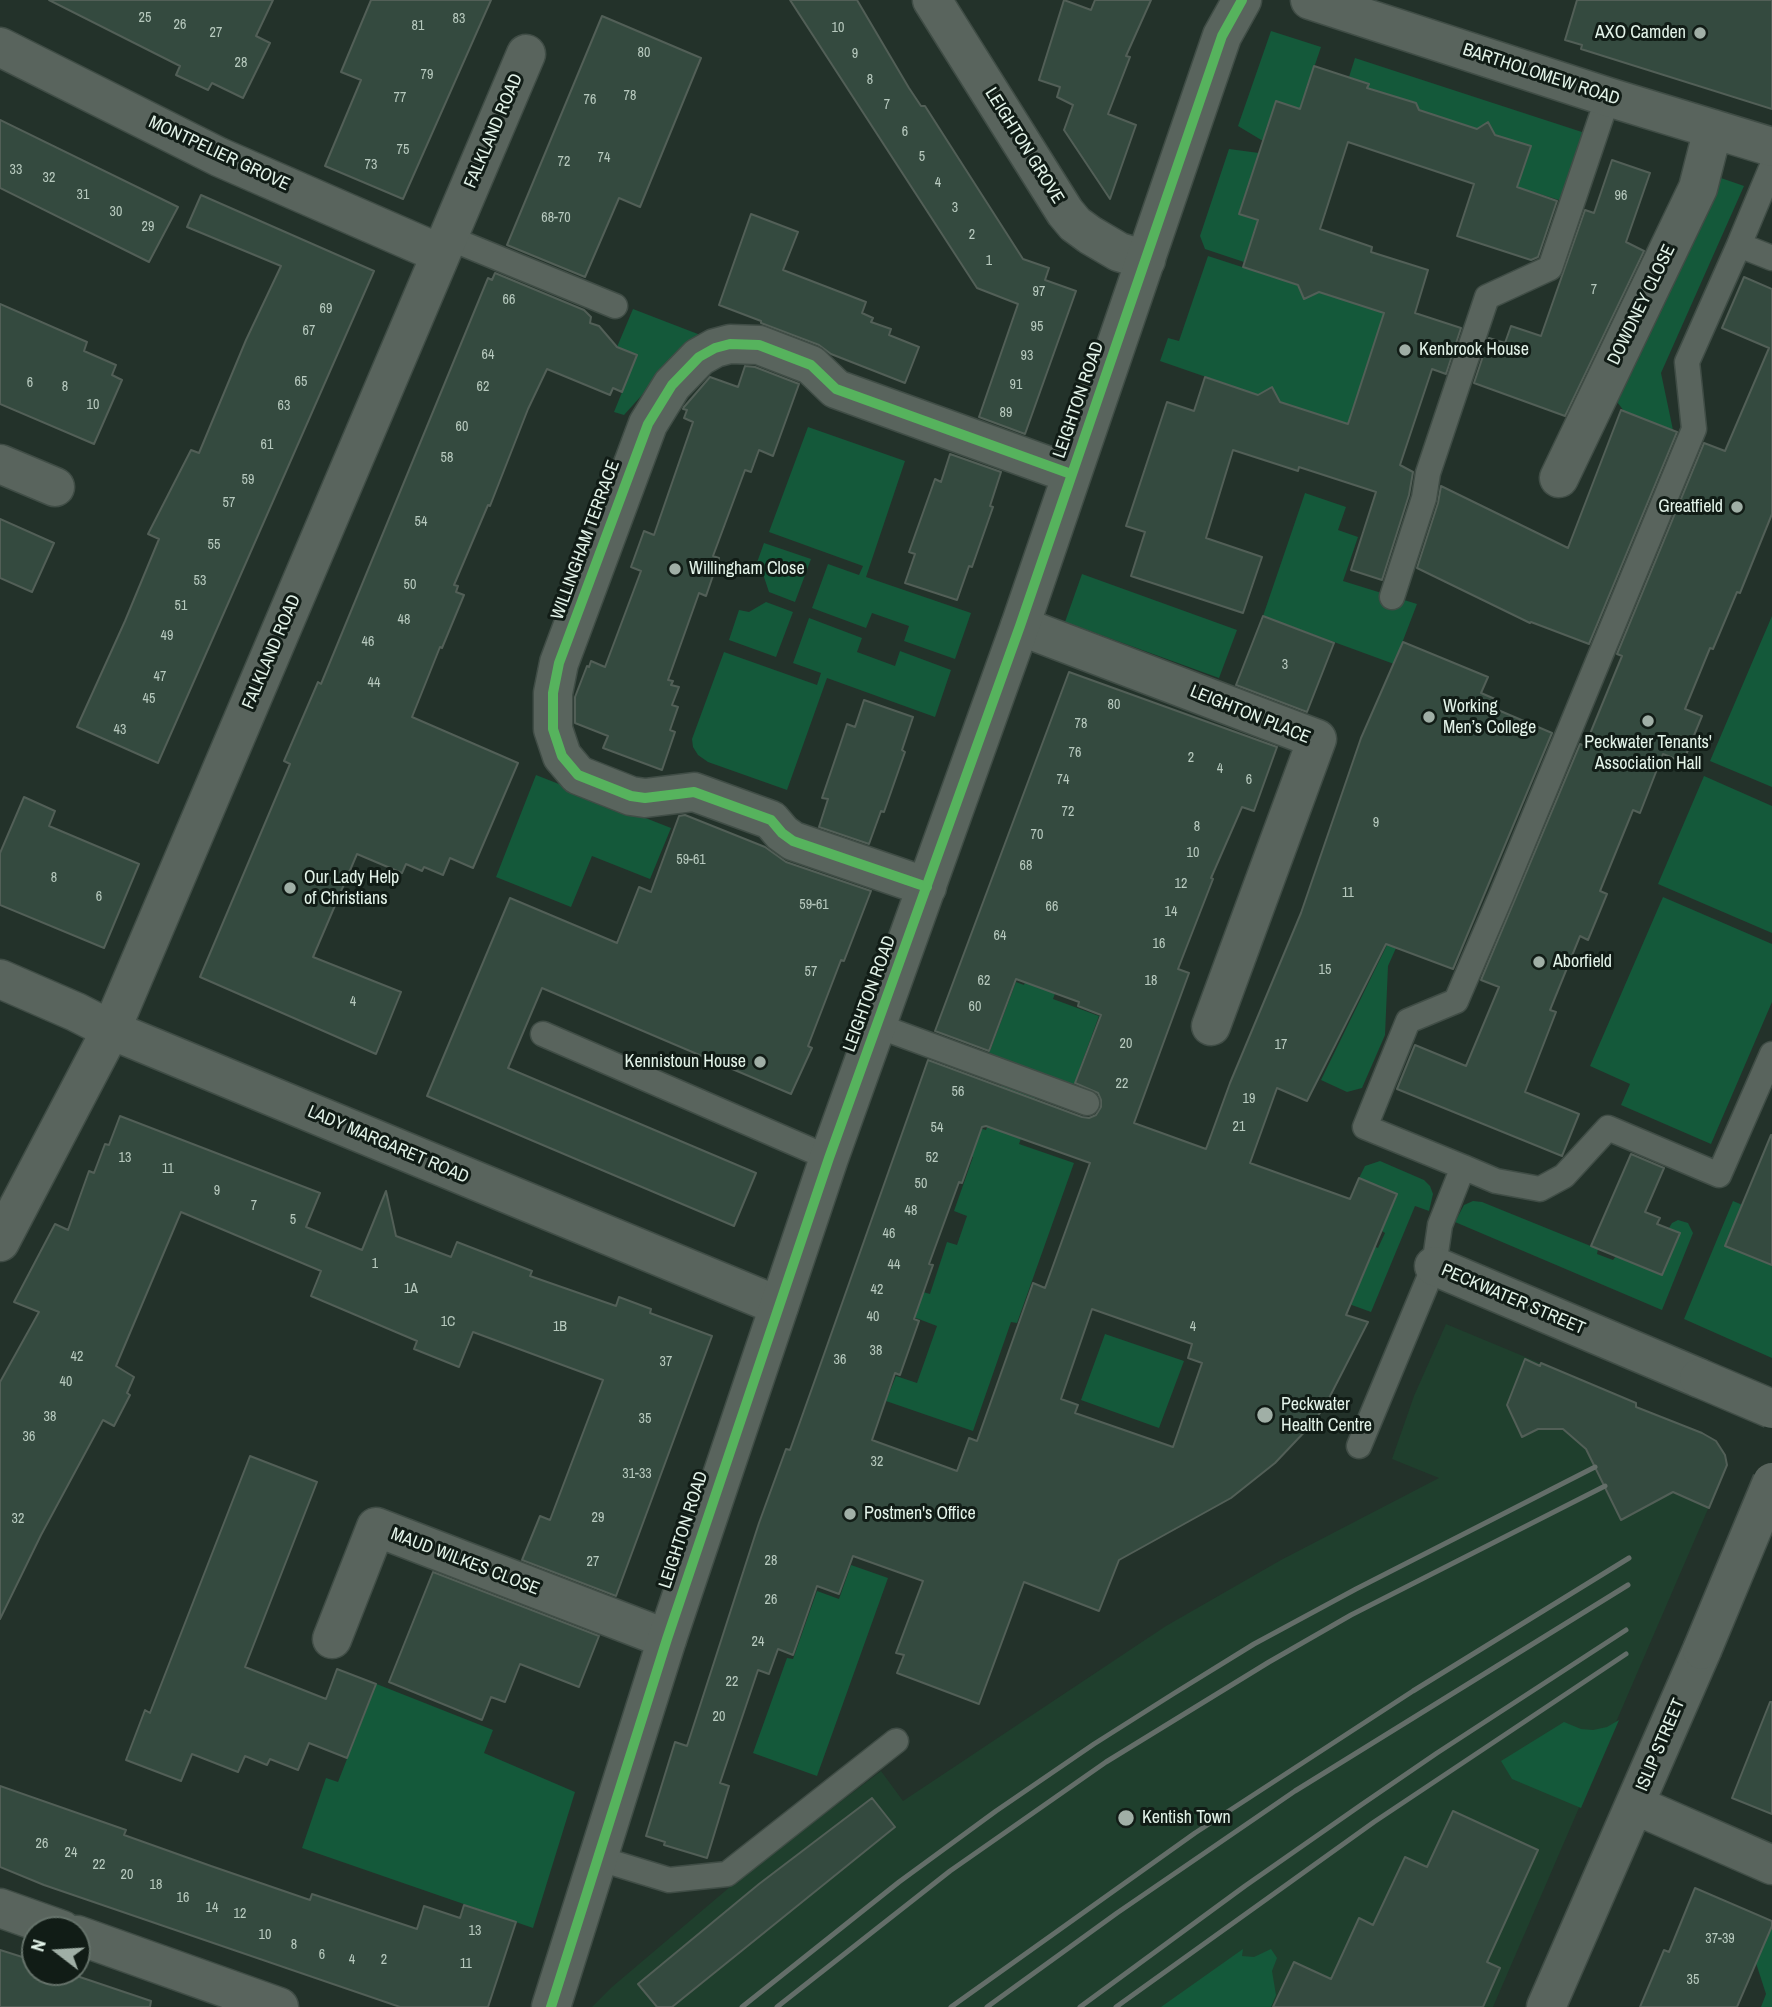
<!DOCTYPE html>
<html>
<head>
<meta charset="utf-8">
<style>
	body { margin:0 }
	#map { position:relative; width:1772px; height:2007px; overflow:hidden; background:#23322a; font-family:"Archivo Narrow",sans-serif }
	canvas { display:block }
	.north { position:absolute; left:21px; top:1916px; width:70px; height:70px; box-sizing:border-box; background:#111c16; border:2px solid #65726a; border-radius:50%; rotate:287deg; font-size:19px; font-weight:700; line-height:28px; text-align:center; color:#e3f3e9 }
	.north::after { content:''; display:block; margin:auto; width:24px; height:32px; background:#a0afa6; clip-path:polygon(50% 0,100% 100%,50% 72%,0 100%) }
</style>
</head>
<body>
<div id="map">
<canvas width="1772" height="2007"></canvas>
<div class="north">N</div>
</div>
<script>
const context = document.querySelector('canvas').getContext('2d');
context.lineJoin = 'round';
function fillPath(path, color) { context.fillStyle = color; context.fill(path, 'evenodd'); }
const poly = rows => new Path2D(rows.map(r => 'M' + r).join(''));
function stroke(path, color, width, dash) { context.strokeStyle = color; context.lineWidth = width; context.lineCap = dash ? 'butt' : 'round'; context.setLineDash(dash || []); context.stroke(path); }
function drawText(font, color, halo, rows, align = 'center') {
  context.font = font + ' "Archivo Narrow",sans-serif'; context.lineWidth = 6; context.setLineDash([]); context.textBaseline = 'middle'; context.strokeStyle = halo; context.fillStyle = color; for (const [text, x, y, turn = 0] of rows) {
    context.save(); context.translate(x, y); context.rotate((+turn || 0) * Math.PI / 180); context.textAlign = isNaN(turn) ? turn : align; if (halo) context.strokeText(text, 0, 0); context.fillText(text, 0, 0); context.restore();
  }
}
fillPath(poly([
	[1446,1324,1636,1403,1636,1407,1725,1455,1727,1465,1493,2007,592,2007,612,1987,744,1875,881,1771,903,1801,1166,1626,1281,1560,1439,1478,1392,1459,1414,1396]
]), '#1f3f2d');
fillPath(poly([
	[1271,31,1321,47,1300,109,1276,101,1263,141,1238,126],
	[1355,58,1585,133,1562,201,1517,187,1530,146,1495,135,1492,129,1483,125,1477,129,1419,110,1416,103,1408,100,1401,104,1366,92,1368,84,1349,77],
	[1229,149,1259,153,1239,213,1258,220,1244,262,1205,249,1200,236],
	[1721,178,1744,186,1661,373,1673,430,1624,411,1614,398],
	[1208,256,1384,313,1348,424,1280,402,1276,395,1266,391,1258,395,1160,361,1168,338,1179,341],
	[633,309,703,336,677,356,624,415,614,412,637,355,617,347],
	[808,427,905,461,866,577,971,613,955,659,904,641,909,626,872,613,866,628,812,608,828,564,859,575,863,566,769,532],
	[1305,493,1346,507,1338,530,1358,537,1343,581,1417,604,1394,664,1263,616],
	[764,543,811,559,795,602,769,592,763,574,755,568],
	[1082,574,1237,630,1219,678,1065,622],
	[766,602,793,612,776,657,729,640,739,610,749,612],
	[1772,616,1772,787,1710,761],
	[809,618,862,638,857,652,895,666,900,651,951,670,935,717,827,678,787,790,708,762,698,755,693,747,692,739,724,652,817,685,821,673,793,663],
	[536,775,671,828,650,879,592,856,571,907,496,877],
	[1704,776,1772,806,1772,933,1658,884],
	[1663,897,1772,944,1772,1002,1711,1144,1621,1105,1630,1084,1590,1066],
	[1077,934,1053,999,1099,1016,1073,1087,988,1056,1016,982,1024,985,1037,947],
	[1387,945,1396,948,1388,966,1385,1035,1362,1088,1347,1092,1321,1080],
	[1002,1084,1036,1096,1019,1144,1074,1163,1017,1323,1011,1322,973,1431,886,1401,896,1376,917,1383,937,1326,903,1313,912,1289,930,1294,947,1242,957,1245,967,1216,954,1211,973,1157,963,1153,972,1126,986,1130],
	[1380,1161,1424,1180,1430,1186,1433,1194,1429,1211,1415,1206,1371,1312,1275,1277,1360,1283,1375,1247,1378,1248,1385,1233,1382,1231,1397,1195,1359,1178,1365,1166],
	[1473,1201,1482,1202,1598,1249,1597,1254,1613,1260,1616,1256,1662,1275,1679,1233,1669,1228,1672,1223,1678,1220,1688,1223,1693,1233,1662,1310,1455,1222,1464,1205],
	[1733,1201,1752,1209,1735,1250,1772,1265,1772,1358,1684,1319],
	[1105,1334,1184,1361,1159,1428,1081,1400],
	[851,1565,888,1578,817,1776,753,1753,787,1658,793,1659,817,1591,839,1599],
	[369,1681,493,1730,484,1753,575,1792,533,1928,302,1848,326,1778,338,1782,372,1695,364,1692],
	[1619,1720,1581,1808,1512,1779,1501,1761,1564,1722,1581,1729,1593,1730,1607,1727],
	[1772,1926,1772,2007,1761,2007,1766,1994,1756,1963],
	[1243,1949,1242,1956,1254,1957,1271,1949,1277,1958,1272,1971,1276,1995,1271,2007,1161,2007]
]), '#14593a');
const building = poly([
	[49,0,273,0,256,36,270,43,243,98,212,83,208,90,176,75,180,66,49,0],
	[371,0,491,0,403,199,325,166,361,80,341,72,371,0],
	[790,0,857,0,909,88,921,106,925,106,1023,259,1049,268,1045,280,1076,291,1025,434,979,417,1018,304,977,288,790,0],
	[1064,0,1091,10,1095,0,1151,0,1126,56,1130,57,1108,114,1136,125,1110,199,1064,130,1073,105,1057,97,1060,87,1039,80,1064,0],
	[1577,0,1772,0,1772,109,1581,49,1582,45,1565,40,1577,0],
	[602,16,701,58,640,207,619,198,585,277,507,245,602,16],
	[1314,66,1369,84,1367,88,1416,103,1419,110,1477,129,1488,122,1495,135,1531,146,1517,187,1557,201,1538,257,1531,260,1457,236,1474,184,1348,142,1320,229,1372,247,1371,252,1428,270,1415,313,1461,328,1446,374,1432,369,1400,465,1413,472,1409,495,1382,580,1351,570,1376,492,1299,467,1298,471,1233,450,1206,538,1262,557,1243,613,1131,576,1145,532,1126,526,1167,402,1194,411,1205,377,1258,395,1272,387,1280,402,1348,424,1384,313,1319,292,1304,299,1298,285,1243,267,1258,220,1239,214,1276,101,1300,109,1314,66],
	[0,120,178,207,149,262,0,188,0,120],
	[1612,160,1650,173,1626,242,1644,251,1565,416,1474,383,1489,338,1505,343,1511,326,1541,336,1585,210,1594,213,1612,160],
	[201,195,374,271,158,763,77,727,125,621,159,539,148,534,191,450,199,453,246,340,281,266,187,227,201,195],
	[751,214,798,232,783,270,866,302,862,313,873,318,871,322,891,329,889,335,919,347,905,383,831,354,819,345,761,323,761,321,719,305,751,214],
	[495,273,584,310,591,317,590,323,599,326,617,347,637,355,622,392,613,388,610,395,547,369,528,409,490,506,488,505,454,585,458,586,456,592,464,595,442,648,440,647,412,717,518,763,473,868,450,858,443,875,424,867,422,871,406,864,402,873,357,854,313,957,401,992,376,1054,200,977,290,764,284,761,318,682,321,684,488,278,492,280,495,273],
	[1744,277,1772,289,1772,514,1740,593,1737,592,1713,649,1710,648,1685,709,1702,716,1683,762,1663,754,1640,813,1633,810,1600,891,1607,894,1588,940,1580,936,1550,1010,1556,1012,1525,1092,1579,1114,1562,1156,1397,1089,1415,1045,1466,1066,1499,987,1481,980,1580,744,1585,746,1622,656,1617,654,1704,443,1725,451,1769,348,1722,328,1744,277],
	[0,304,87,342,84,351,116,365,112,375,122,380,94,444,0,404,0,304],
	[745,366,755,367,799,384,773,456,759,450,751,472,745,470,713,556,719,558,706,596,699,593,668,680,673,681,671,685,679,687,672,705,678,707,670,730,675,732,662,770,603,748,608,736,575,723,575,697,587,666,589,667,591,661,605,667,641,571,631,567,644,531,654,535,693,422,684,418,687,410,683,409,684,407,710,377,738,387,745,366],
	[1621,410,1677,432,1589,644,1531,622,1530,623,1417,568,1438,503,1441,486,1568,548,1621,410],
	[950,454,1001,472,990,506,993,507,972,567,969,566,957,600,905,583,915,554,909,552,935,479,941,482,950,454],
	[0,519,54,543,32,592,0,578,0,519],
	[1263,616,1334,643,1307,712,1236,685,1263,616],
	[1403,642,1488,677,1481,693,1495,699,1491,707,1552,733,1453,969,1386,944,1307,1101,1277,1088,1250,1163,1350,1199,1359,1178,1397,1194,1346,1315,1368,1322,1325,1406,1312,1424,1275,1463,1231,1498,1119,1560,1099,1611,1024,1582,979,1704,897,1673,904,1655,896,1653,923,1581,853,1556,839,1594,817,1586,793,1655,778,1649,769,1674,758,1670,720,1783,729,1786,707,1858,664,1845,665,1842,646,1836,675,1742,687,1746,759,1523,786,1449,790,1450,816,1377,928,1060,1082,1117,1089,1118,1096,1115,1101,1107,1101,1100,1098,1093,1075,1083,1101,1015,1078,1006,1079,1002,1016,979,989,1051,935,1031,1069,672,1277,747,1254,811,1242,807,1211,878,1213,879,1178,969,1189,973,1134,1123,1206,1149,1230,1083,1301,913,1361,738,1403,642],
	[986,1126,1090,1163,1045,1288,1033,1283,977,1441,969,1438,957,1471,872,1440,895,1373,900,1375,919,1321,914,1319,933,1265,929,1264,959,1182,962,1183,982,1127,986,1126],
	[1092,1309,1192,1344,1188,1358,1202,1363,1173,1447,1075,1413,1078,1405,1061,1399,1092,1309],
	[864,700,913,717,902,750,905,752,884,812,881,811,869,844,819,827,828,799,822,798,839,748,847,724,855,727,864,700],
	[24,797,55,811,49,826,139,864,104,948,0,905,0,853,24,797],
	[685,815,765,847,786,862,871,891,844,961,841,960,808,1046,812,1048,791,1094,542,988,508,1068,756,1173,734,1226,427,1096,510,898,617,943,639,887,651,892,679,816,685,815],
	[120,1116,320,1193,306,1227,362,1250,386,1191,396,1236,451,1257,457,1242,532,1271,530,1276,616,1306,619,1297,651,1309,650,1313,712,1336,616,1596,522,1560,540,1516,550,1520,603,1380,473,1332,459,1367,414,1349,417,1341,311,1296,321,1271,181,1212,116,1366,134,1377,127,1393,130,1395,114,1426,103,1420,41,1535,0,1619,0,1382,39,1312,14,1302,55,1224,68,1230,89,1171,94,1173,105,1144,109,1145,120,1116],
	[1771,1135,1772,1135,1772,1265,1725,1246,1771,1135],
	[1631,1154,1664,1168,1645,1212,1660,1218,1657,1224,1680,1233,1662,1275,1591,1246,1631,1154],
	[1525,1359,1540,1366,1541,1363,1636,1403,1636,1407,1702,1433,1716,1441,1725,1455,1727,1465,1709,1508,1673,1492,1621,1520,1586,1449,1563,1429,1538,1429,1522,1437,1507,1405,1525,1359],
	[250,1456,317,1482,245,1667,326,1699,337,1669,376,1684,347,1758,309,1743,298,1770,270,1759,267,1765,245,1756,238,1772,192,1754,181,1781,126,1760,145,1710,150,1713,250,1456],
	[433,1572,599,1636,579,1687,520,1664,505,1702,491,1697,482,1720,389,1682,433,1572],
	[1770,1702,1772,1702,1772,1814,1732,1798,1770,1702],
	[0,1786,126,1830,124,1835,211,1866,310,1900,312,1894,417,1929,424,1906,460,1918,464,1905,516,1922,488,2007,400,2007,44,1885,0,1867,0,1786],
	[872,1798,895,1827,672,2007,657,2007,638,1984,759,1884,872,1798],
	[1453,1811,1538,1850,1487,1962,1500,1968,1483,2007,1273,2007,1294,1962,1331,1979,1359,1918,1373,1925,1405,1857,1427,1867,1453,1811],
	[1695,1888,1772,1921,1772,1926,1737,2007,1640,2007,1664,1950,1669,1952,1695,1888],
	[0,1950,35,1961,35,1972,65,1972,151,2001,150,2007,0,2007,0,1950]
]);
fillPath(building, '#344a3f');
stroke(building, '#525f57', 2);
const lane = poly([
	[449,238,615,306],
	[1739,245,1772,166],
	[1392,597,1424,498,1428,473,1487,297,1550,268,1608,97],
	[878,1026,1087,1103],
	[543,1034,829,1158],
	[1463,1167,1496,1181,1540,1189,1564,1176,1608,1128,1719,1175,1772,1054],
	[1359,1446,1434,1266,1440,1225,1463,1167,1365,1127,1408,1021,1456,1001,1501,896,1694,429,1687,362,1739,245,1772,258],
	[597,1858,669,1880,727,1874,896,1741]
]);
const street = poly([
	[932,0,1065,212,1075,224,1090,235,1119,252,1146,260],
	[1310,0,1608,97,1772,147],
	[0,47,219,157,441,254],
	[0,464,55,487],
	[1559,478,1698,188,1713,129],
	[1020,626,1317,739,1211,1026],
	[927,887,793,841,782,833,771,820,694,792,645,798,631,796,578,775,562,756,553,729,553,693,559,663,648,424,672,385,699,357,715,348,730,344,759,345,811,365,836,389,1071,474],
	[0,979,76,1012,111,1030,779,1306],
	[0,1242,111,1030,526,54],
	[1434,1266,1699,1378],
	[332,1639,376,1527,667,1639],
	[1635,1805,1772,1865],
	[0,1908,62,1930],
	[77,1935,279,2007],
	[1546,2007,1702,1650]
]);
const secondary = poly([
	[551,2007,667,1639,829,1158,1020,626,1222,36,1242,0]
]);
stroke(lane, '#404d46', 27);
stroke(street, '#404d46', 41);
stroke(secondary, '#404d46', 41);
stroke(lane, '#59645d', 24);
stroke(street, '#59645d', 38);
stroke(secondary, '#59645d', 38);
stroke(poly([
	[742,2007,899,1882,996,1811,1094,1744,1173,1694,1254,1644,1356,1589,1595,1467],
	[777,2007,950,1871,1106,1762,1269,1662,1351,1615,1605,1486],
	[951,2007,1195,1833,1413,1691,1629,1558],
	[987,2007,1117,1913,1295,1791,1628,1585],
	[1080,2007,1245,1886,1361,1805,1437,1753,1626,1630],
	[1116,2007,1374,1822,1626,1654]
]), '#646e69', 5);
const streetBridge = poly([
	[1699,1378,1772,1409],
	[1702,1650,1772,1482]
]);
stroke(streetBridge, '#404d46', 41, []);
stroke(streetBridge, '#59645d', 38);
stroke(poly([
	[927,887,793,841,782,833,771,820,694,792,645,798,631,796,578,775,562,756,553,729,553,693,559,663,648,424,672,385,699,357,715,348,730,344,759,345,811,365,836,389,1071,474],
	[551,2007,667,1639,829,1158,1020,626,1222,36,1242,0]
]), '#56b35d', 10);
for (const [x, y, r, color] of [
	[1700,33,7,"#a0afa6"],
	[1405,350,7,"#a0afa6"],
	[1737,507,7,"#a0afa6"],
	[675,569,7,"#a0afa6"],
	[1429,717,7,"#a0afa6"],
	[1648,721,7,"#a0afa6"],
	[290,888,7,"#a0afa6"],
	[1539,962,7,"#a0afa6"],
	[760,1062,7,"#a0afa6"],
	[1265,1415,9,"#a0afa6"],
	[850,1514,7,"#a0afa6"],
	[1126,1818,9,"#a0afa6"]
]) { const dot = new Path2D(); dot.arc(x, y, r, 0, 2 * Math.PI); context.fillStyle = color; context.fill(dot); stroke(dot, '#111c16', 2.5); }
drawText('14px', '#b7c9be', null, [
	["25",145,18],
	["83",459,19],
	["26",180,25],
	["81",418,26],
	["10",838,28],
	["27",216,33],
	["80",644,53],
	["9",855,54],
	["28",241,63],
	["79",427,75],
	["8",870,80],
	["78",630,96],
	["77",400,98],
	["76",590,100],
	["7",887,105],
	["6",905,132],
	["75",403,150],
	["5",922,157],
	["74",604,158],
	["72",564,162],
	["73",371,165],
	["33",16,170],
	["32",49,178],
	["4",938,183],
	["31",83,195],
	["96",1621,196],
	["3",955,208],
	["30",116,212],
	["68-70",556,218],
	["29",148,227],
	["2",972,235],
	["1",989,261],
	["7",1594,290],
	["97",1039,292],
	["66",509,300],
	["69",326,309],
	["95",1037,327],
	["67",309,331],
	["64",488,355],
	["93",1027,356],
	["65",301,382],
	["6",30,383],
	["91",1016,385],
	["8",65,387],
	["62",483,387],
	["10",93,405],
	["63",284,406],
	["89",1006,413],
	["60",462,427],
	["61",267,445],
	["58",447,458],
	["59",248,480],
	["57",229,503],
	["54",421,522],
	["55",214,545],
	["53",200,581],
	["50",410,585],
	["51",181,606],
	["48",404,620],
	["49",167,636],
	["46",368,642],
	["3",1285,665],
	["47",160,677],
	["44",374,683],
	["45",149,699],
	["80",1114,705],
	["78",1081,724],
	["43",120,730],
	["76",1075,753],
	["2",1191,758],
	["4",1220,769],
	["74",1063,780],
	["6",1249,780],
	["72",1068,812],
	["9",1376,823],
	["8",1197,827],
	["70",1037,835],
	["10",1193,853],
	["59-61",691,860],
	["68",1026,866],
	["8",54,878],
	["12",1181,884],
	["11",1348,893],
	["6",99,897],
	["59-61",814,905],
	["66",1052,907],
	["14",1171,912],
	["64",1000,936],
	["16",1159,944],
	["15",1325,970],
	["57",811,972],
	["62",984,981],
	["18",1151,981],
	["4",353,1002],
	["60",975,1007],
	["20",1126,1044],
	["17",1281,1045],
	["22",1122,1084],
	["56",958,1092],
	["19",1249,1099],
	["21",1239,1127],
	["54",937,1128],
	["13",125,1158],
	["52",932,1158],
	["11",168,1169],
	["50",921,1184],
	["9",217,1191],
	["7",254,1206],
	["48",911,1211],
	["5",293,1220],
	["46",889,1234],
	["1",375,1264],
	["44",894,1265],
	["1A",411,1289],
	["42",877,1290],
	["40",873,1317],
	["1C",448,1322],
	["1B",560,1327],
	["4",1193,1327],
	["38",876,1351],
	["42",77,1357],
	["36",840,1360],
	["37",666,1362],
	["40",66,1382],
	["38",50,1417],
	["35",645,1419],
	["36",29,1437],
	["32",877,1462],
	["31-33",637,1474],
	["29",598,1518],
	["32",18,1519],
	["28",771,1561],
	["27",593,1562],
	["26",771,1600],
	["24",758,1642],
	["22",732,1682],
	["20",719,1717],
	["26",42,1844],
	["24",71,1853],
	["22",99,1865],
	["20",127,1875],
	["18",156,1885],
	["16",183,1898],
	["14",212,1908],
	["12",240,1914],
	["13",475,1931],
	["10",265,1935],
	["37-39",1720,1939],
	["8",294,1945],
	["6",322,1955],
	["4",352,1960],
	["2",384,1960],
	["11",466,1964],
	["35",1693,1980]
]);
drawText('18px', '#e3f3e9', '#111c16', [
	["AXO Camden",1686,33,"right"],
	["Kenbrook House",1419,350],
	["Greatfield",1723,507,"right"],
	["Willingham Close",689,569],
	["Working",1443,707],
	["Men’s College",1443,728],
	["Peckwater Tenants'",1648,743,"center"],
	["Association Hall",1648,764,"center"],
	["Our Lady Help",304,878],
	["of Christians",304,899],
	["Aborfield",1553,962],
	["Kennistoun House",746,1062,"right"],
	["Peckwater",1281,1405],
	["Health Centre",1281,1426],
	["Postmen's Office",864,1514],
	["Kentish Town",1142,1818]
], 'left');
drawText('18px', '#e3f3e9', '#111c16', [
	["BARTHOLOMEW ROAD",1541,75,18],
	["FALKLAND ROAD",494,131,-67],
	["LEIGHTON GROVE",1024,146,58],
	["MONTPELIER GROVE",219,154,25],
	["DOWDNEY CLOSE",1642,305,-64],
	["LEIGHTON ROAD",1079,400,-71],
	["WILLINGHAM TERRACE",586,540,-70],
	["FALKLAND ROAD",272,652,-67],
	["LEIGHTON PLACE",1250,715,22],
	["LEIGHTON ROAD",870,994,-70],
	["LADY MARGARET ROAD",388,1145,23],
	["PECKWATER STREET",1513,1300,23],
	["LEIGHTON ROAD",684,1530,-72],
	["MAUD WILKES CLOSE",465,1562,21],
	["ISLIP STREET",1661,1745,-67]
]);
</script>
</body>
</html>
